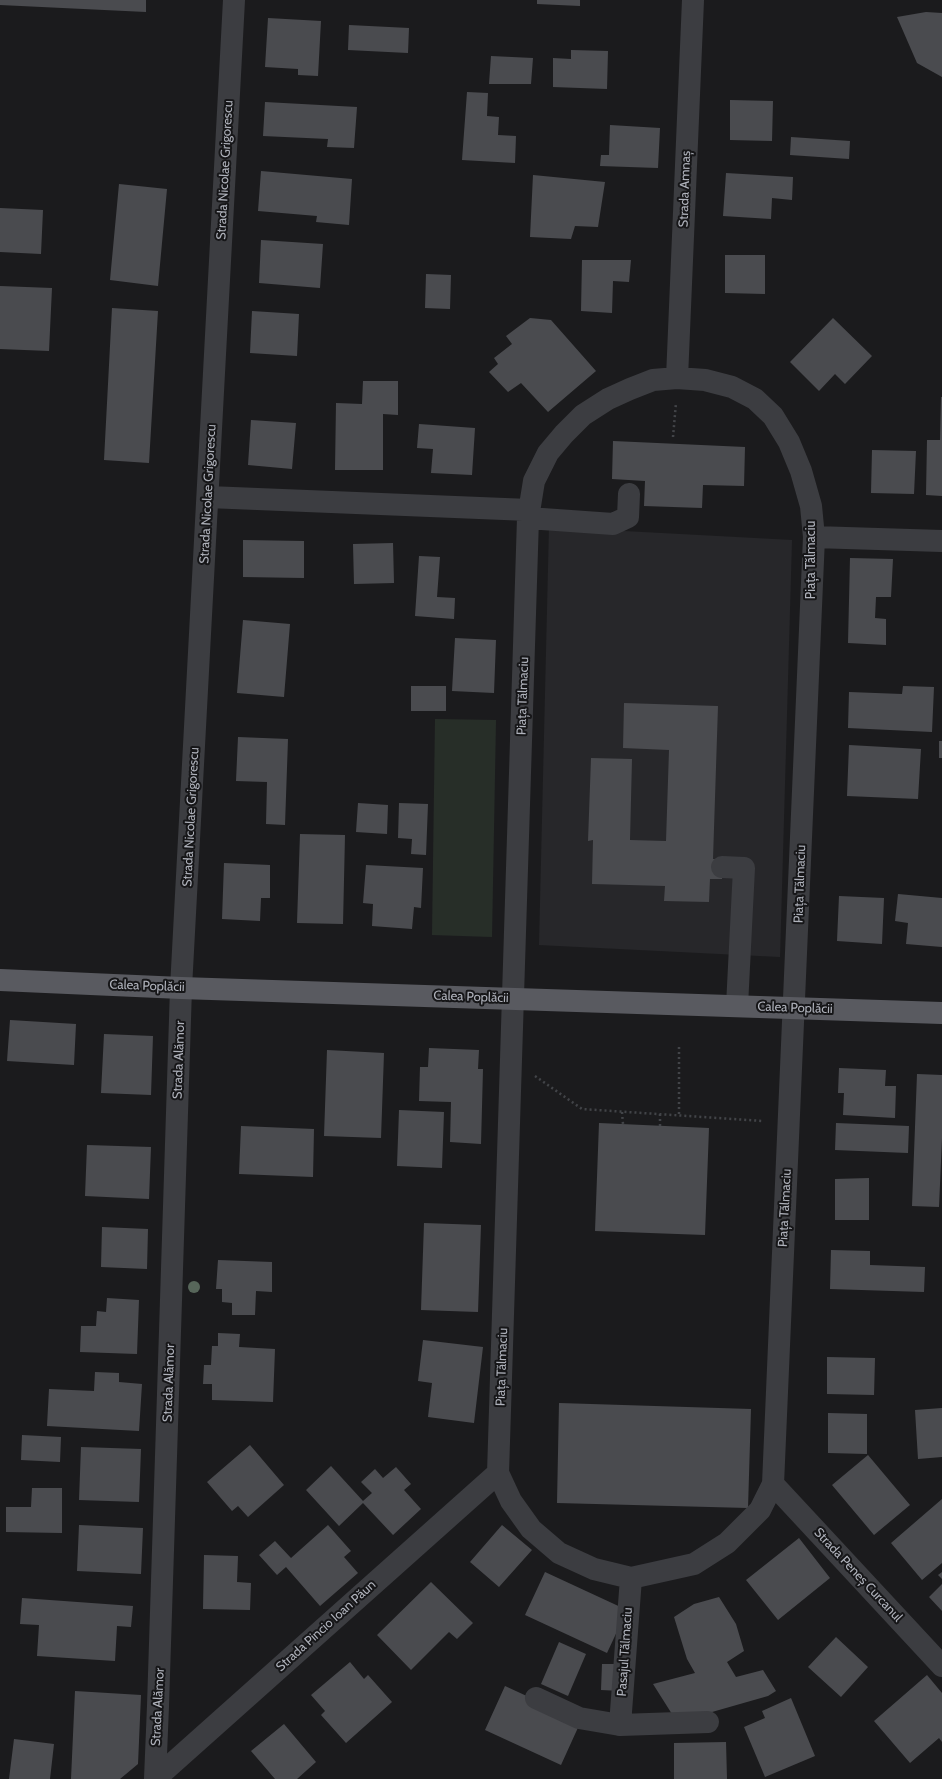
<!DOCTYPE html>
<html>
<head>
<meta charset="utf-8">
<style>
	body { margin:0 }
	canvas { display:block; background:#1b1b1d }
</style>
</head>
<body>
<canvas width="942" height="1779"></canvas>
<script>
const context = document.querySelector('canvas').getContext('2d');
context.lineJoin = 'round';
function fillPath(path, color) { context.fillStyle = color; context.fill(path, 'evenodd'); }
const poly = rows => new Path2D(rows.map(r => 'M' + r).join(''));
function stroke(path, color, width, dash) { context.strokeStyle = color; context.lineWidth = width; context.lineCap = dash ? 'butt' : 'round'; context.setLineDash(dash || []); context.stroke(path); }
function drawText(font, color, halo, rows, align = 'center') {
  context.font = font + ' Cabin,sans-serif'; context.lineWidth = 4; context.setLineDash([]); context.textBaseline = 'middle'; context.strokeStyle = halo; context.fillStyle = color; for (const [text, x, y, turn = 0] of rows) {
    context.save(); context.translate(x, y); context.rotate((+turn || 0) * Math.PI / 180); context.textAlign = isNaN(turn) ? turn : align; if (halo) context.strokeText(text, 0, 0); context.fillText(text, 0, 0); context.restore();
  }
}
fillPath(poly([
	[549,527,792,540,780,957,539,945]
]), '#27272a');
fillPath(poly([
	[435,719,496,720,492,937,432,935]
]), '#272e28');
fillPath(poly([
	[0,0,146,0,146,12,0,5],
	[537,0,580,0,580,6,537,4],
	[926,12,942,13,942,77,917,63,897,17],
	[268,18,321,21,318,76,298,75,298,69,265,67],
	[349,25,409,28,408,53,348,50],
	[571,50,608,51,607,89,553,87,553,58,571,59],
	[491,56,533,58,531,84,489,84],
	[467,92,488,93,487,116,499,117,498,135,516,136,515,163,462,160],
	[730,100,773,101,772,141,730,140],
	[265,102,357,107,354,148,327,147,328,139,263,136],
	[610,125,660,128,658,168,600,166,601,155,609,155],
	[791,137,850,141,849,159,790,155],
	[261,171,352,179,349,225,316,222,317,216,258,211],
	[726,173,793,177,792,200,772,198,771,219,723,216],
	[533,175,605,182,598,227,575,226,571,239,530,237],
	[119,184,167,189,158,286,110,280],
	[0,208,43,210,41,254,0,252],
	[261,240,323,244,320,288,259,283],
	[725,255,765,255,765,294,725,293],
	[582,260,631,260,629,282,613,281,612,313,581,311],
	[426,274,451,275,450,309,425,308],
	[0,286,52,288,49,351,0,349],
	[112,308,158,311,149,463,104,460],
	[252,311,299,314,297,356,250,353],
	[530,318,551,320,596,371,548,412,521,383,508,392,489,372,498,364,494,358,512,344,506,336],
	[833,318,872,356,845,384,835,374,819,391,790,362],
	[363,381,398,381,398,415,383,414,383,470,335,470,336,403,362,404],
	[941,397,942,397,942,496,926,495,927,440,940,440],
	[251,420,296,423,292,469,248,465],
	[419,424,475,428,472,475,431,473,433,449,417,448],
	[613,441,745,447,744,486,703,485,702,508,644,506,645,481,612,479],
	[872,450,916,451,914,494,871,493],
	[243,540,304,541,304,578,243,577],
	[393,543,394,583,354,584,353,544],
	[419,556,440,557,437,597,455,598,454,619,415,616],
	[850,558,893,559,891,597,876,597,875,618,886,619,886,645,848,643],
	[243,620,290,624,284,697,237,693],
	[455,638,496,640,494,693,452,691],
	[411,686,446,686,446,711,411,711],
	[903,686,934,687,932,732,848,728,849,692,902,694],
	[624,703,718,706,713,859,722,859,722,879,710,879,709,902,664,901,665,886,592,884,593,840,588,841,591,758,632,759,630,840,666,841,669,750,623,748],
	[238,737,288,739,285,825,266,824,267,782,236,781],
	[939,741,942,741,942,758,939,758],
	[849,745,921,749,918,799,847,796],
	[358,803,388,805,387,834,356,832],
	[399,803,428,804,426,855,411,854,412,839,398,838],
	[300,834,345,835,343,924,297,923],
	[224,863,270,865,270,898,261,898,260,921,222,919],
	[366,865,423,868,421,908,414,907,412,929,372,926,373,904,363,903],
	[898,894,942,898,942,947,906,944,908,923,895,921],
	[839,896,884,898,882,944,837,941],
	[10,1020,76,1024,74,1065,7,1061],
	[104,1034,153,1036,151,1095,101,1093],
	[429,1048,479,1050,478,1069,483,1069,481,1144,450,1142,451,1102,419,1101,420,1067,428,1067],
	[327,1050,384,1053,381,1138,324,1136],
	[839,1068,886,1070,885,1086,896,1086,895,1118,843,1115,844,1093,838,1093],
	[917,1074,942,1075,942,1138,939,1207,912,1206],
	[399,1110,444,1112,442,1168,397,1166],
	[599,1123,709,1128,705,1235,595,1231],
	[836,1123,909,1126,908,1153,835,1150],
	[241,1126,314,1129,313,1177,239,1174],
	[87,1145,151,1147,149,1199,85,1196],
	[869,1178,869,1220,835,1220,835,1179],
	[424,1223,481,1225,478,1312,421,1310],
	[102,1227,148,1229,147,1269,101,1267],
	[831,1250,870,1251,870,1265,925,1267,924,1292,830,1289],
	[218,1260,272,1262,272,1292,256,1291,255,1315,232,1315,232,1303,222,1302,222,1289,216,1289],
	[107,1298,139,1300,137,1354,80,1352,81,1326,96,1326,97,1311,106,1312],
	[218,1333,240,1334,239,1347,275,1349,273,1402,212,1400,212,1384,203,1384,204,1365,211,1365,212,1346,218,1346],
	[423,1340,483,1347,474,1423,428,1417,432,1383,418,1381],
	[827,1357,875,1358,874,1395,827,1394],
	[95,1372,119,1373,119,1382,142,1384,139,1431,47,1426,49,1389,94,1391],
	[559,1403,751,1409,748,1508,557,1503],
	[942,1408,942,1457,918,1459,915,1410],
	[828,1413,867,1414,867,1454,828,1453],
	[22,1435,61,1437,60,1462,21,1460],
	[250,1445,284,1485,248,1517,238,1506,232,1511,207,1482],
	[81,1447,141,1449,139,1502,79,1500],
	[868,1455,910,1505,874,1535,832,1485],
	[331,1466,363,1501,372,1493,361,1482,375,1469,383,1478,396,1467,411,1484,404,1490,421,1509,393,1535,363,1503,339,1526,306,1490],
	[32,1488,62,1488,62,1533,6,1532,6,1507,31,1507],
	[942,1499,942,1563,922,1580,891,1543],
	[79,1525,143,1528,141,1574,77,1571],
	[328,1525,351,1551,344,1557,358,1573,320,1606,286,1567,277,1575,259,1555,275,1541,291,1558],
	[502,1525,532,1550,499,1587,470,1562],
	[799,1538,830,1578,778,1620,746,1580],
	[204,1555,238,1556,237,1582,251,1583,250,1610,203,1609],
	[545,1572,627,1610,607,1653,525,1615],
	[942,1572,942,1579,938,1575],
	[431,1582,473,1623,457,1639,449,1632,411,1670,377,1635],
	[942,1584,942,1611,929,1597],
	[719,1597,736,1624,744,1651,727,1662,736,1677,763,1670,776,1691,768,1696,677,1722,653,1684,695,1673,687,1659,674,1617,694,1604],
	[22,1598,133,1606,131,1627,117,1626,115,1661,37,1656,39,1625,20,1624],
	[836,1637,868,1667,841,1697,808,1667],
	[559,1642,586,1654,568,1696,541,1684],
	[350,1662,364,1679,368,1675,392,1702,346,1743,321,1715,325,1711,311,1695],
	[602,1664,622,1664,621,1691,601,1690],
	[927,1675,942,1693,942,1742,939,1738,910,1763,874,1721],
	[505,1686,581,1721,561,1765,485,1730],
	[75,1691,141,1695,138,1764,120,1779,71,1779],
	[791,1698,815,1756,765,1777,744,1727,765,1718,762,1711],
	[284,1724,316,1762,297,1779,275,1779,251,1751],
	[14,1739,54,1744,50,1779,9,1779],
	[726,1742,727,1779,674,1779,674,1743]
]), '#4a4b4f');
stroke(poly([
	[673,437,676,403],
	[679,1047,679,1115],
	[535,1076,582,1109,763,1121],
	[622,1112,623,1124],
	[660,1114,660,1126]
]), '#424448', 2.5, [2, 3]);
stroke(poly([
	[677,378,705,380,732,387,755,399,773,416,789,442,801,471,811,506,814,537,773,1484,760,1510,727,1543,694,1564,631,1578,594,1569,559,1553,531,1529,511,1501,498,1473,528,518,534,481,548,453,564,434,583,415,608,399,630,389,653,380,677,378],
	[677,378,693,0],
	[208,497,529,510],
	[528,518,613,524,628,517,629,494],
	[814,537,942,541],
	[722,867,744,868,737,1006],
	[773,1484,942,1666],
	[631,1578,620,1725,708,1722],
	[536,1698,579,1718,620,1725],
	[155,1779,158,1706,181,988,234,0],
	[155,1779,498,1473]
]), '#3c3d41', 22);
stroke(poly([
	[0,980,181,988,942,1013]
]), '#595a60', 22);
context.fillStyle = '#57665a';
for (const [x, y] of [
	[194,1287]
]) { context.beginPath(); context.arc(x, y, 6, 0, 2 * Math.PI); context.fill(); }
drawText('13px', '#afb2bb', '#161618', [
	["Strada Nicolae Grigorescu",225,170,-87],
	["Strada Amnaș",685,189,-88],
	["Strada Nicolae Grigorescu",208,494,-87],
	["Piața Tălmaciu",811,560,-90],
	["Piața Tălmaciu",523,696,-88],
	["Strada Nicolae Grigorescu",191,817,-87],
	["Piața Tălmaciu",800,884,-88],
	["Calea Poplăcii",147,986,2],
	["Calea Poplăcii",471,997,2],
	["Calea Poplăcii",795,1008,2],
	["Strada Alămor",179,1060,-88],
	["Piața Tălmaciu",785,1208,-87],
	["Piața Tălmaciu",502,1367,-88],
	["Strada Alămor",169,1383,-88],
	["Strada Peneș Curcanul",858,1575,47],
	["Strada Pincio Ioan Păun",326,1626,-42],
	["Pasajul Tălmaciu",625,1652,-86],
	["Strada Alămor",158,1707,-87]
]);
</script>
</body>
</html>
